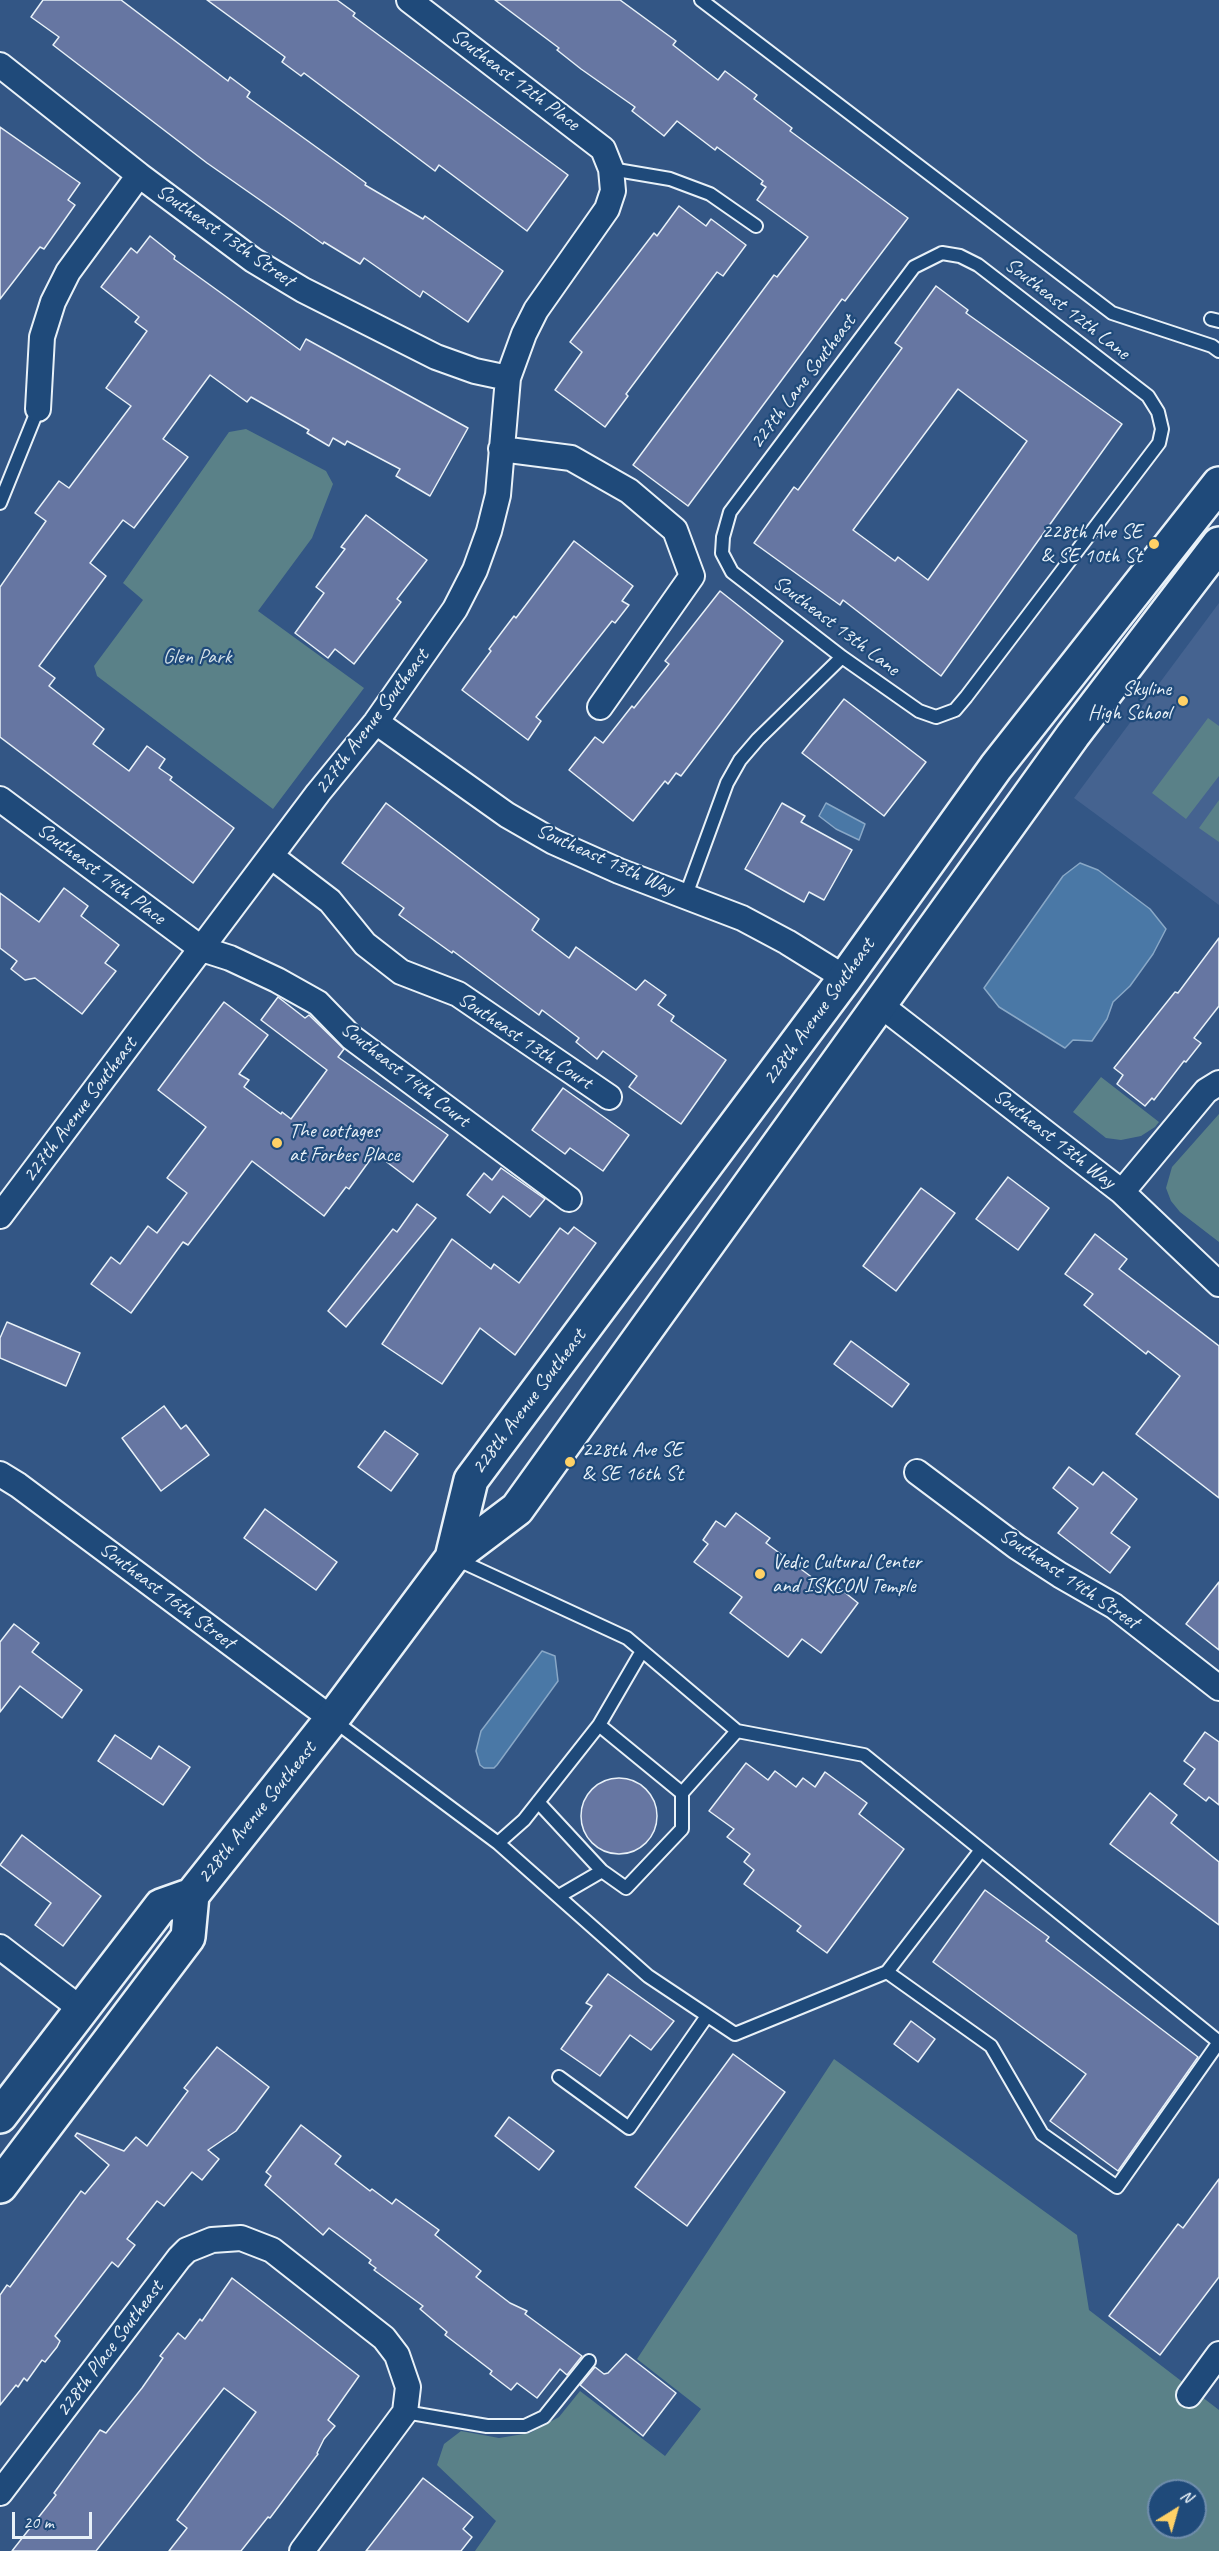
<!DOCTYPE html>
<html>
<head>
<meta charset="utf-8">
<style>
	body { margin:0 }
	#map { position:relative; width:1219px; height:2551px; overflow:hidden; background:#335685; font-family:Caveat,sans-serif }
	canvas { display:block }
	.north { position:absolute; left:1147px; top:2479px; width:60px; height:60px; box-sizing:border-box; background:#1f4a7a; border:2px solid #6f8dac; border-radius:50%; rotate:37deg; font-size:16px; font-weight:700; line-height:24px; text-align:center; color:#e8f1f8 }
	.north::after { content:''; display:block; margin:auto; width:21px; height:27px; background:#ffd166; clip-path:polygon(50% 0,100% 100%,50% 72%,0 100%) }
	.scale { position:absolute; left:12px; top:2512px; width:80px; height:27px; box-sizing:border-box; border:3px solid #e8f1f8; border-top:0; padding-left:8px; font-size:18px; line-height:21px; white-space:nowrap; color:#e8f1f8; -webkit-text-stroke:4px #1f4a7a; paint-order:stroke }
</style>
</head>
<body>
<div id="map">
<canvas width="1219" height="2551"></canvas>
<div class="north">N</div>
<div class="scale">20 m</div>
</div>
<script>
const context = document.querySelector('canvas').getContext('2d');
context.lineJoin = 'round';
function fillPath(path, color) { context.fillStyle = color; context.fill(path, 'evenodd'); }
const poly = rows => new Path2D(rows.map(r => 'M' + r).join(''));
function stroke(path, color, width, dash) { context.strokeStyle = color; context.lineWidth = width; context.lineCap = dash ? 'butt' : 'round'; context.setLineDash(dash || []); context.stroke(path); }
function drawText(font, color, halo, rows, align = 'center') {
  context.font = font + ' Caveat,sans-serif'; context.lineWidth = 4.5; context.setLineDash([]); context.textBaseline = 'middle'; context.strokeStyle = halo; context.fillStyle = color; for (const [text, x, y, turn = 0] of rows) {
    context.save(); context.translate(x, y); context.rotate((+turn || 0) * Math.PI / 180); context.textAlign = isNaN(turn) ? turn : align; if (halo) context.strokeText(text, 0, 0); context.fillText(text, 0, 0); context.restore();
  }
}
fillPath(poly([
	[1219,603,1219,905,1074,798]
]), '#456390');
fillPath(poly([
	[246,429,326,471,333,484,312,538,258,611,364,688,273,809,97,676,94,666,143,600,123,583,229,432],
	[1208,718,1219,726,1219,776,1186,819,1152,793],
	[1219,800,1219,842,1199,828],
	[1101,1077,1159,1122,1155,1127,1141,1136,1121,1140,1106,1138,1073,1112],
	[1219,1114,1219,1242,1180,1212,1171,1201,1166,1188,1172,1167],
	[834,2059,1077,2235,1089,2310,1219,2410,1219,2551,475,2551,496,2521,437,2465,444,2444,461,2431,499,2438,530,2433,559,2417,580,2391,665,2456,701,2409,637,2359],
	[1159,2491,1195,2491,1195,2527,1159,2527]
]), '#5a8188');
const water = poly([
	[826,803,865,824,859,840,836,829,819,816,826,803],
	[1080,863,1098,870,1150,909,1166,929,1153,954,1130,986,1113,1002,1107,1019,1092,1041,1073,1040,1065,1048,999,1007,984,988,1063,876,1080,863],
	[542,1651,555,1656,558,1681,497,1765,494,1768,484,1768,480,1765,476,1751,481,1731,542,1651]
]);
fillPath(water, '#4a78a6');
stroke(water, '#89a8c7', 1.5);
const building = poly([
	[43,0,121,0,228,81,230,77,250,92,247,97,366,183,365,185,423,219,425,216,503,271,468,322,423,291,420,297,364,258,360,264,324,242,323,244,207,163,53,45,59,37,31,17,43,0],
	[207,0,337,0,355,13,353,16,568,175,527,231,439,165,435,171,304,73,301,76,282,62,285,57,207,0],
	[495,0,620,0,676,41,673,45,718,80,725,71,757,95,754,99,792,128,790,131,908,218,845,301,842,299,688,506,633,465,774,275,777,277,808,237,757,200,766,187,761,184,763,181,717,147,715,150,677,121,664,136,632,111,635,107,581,69,557,50,559,48,495,0],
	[0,127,80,183,68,200,75,205,44,249,40,247,0,299,0,127],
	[679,206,706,226,711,219,746,245,723,276,717,272,626,394,628,396,605,427,555,390,582,352,570,342,654,233,657,236,679,206],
	[150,236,175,256,174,259,300,350,306,339,468,428,430,496,396,476,400,469,347,441,345,445,333,438,329,446,307,433,309,430,251,397,247,402,210,375,163,439,188,457,134,528,123,520,90,563,106,576,39,666,55,678,49,686,104,729,93,744,129,771,147,746,165,759,159,768,172,777,170,780,234,828,193,883,0,737,0,587,46,521,35,513,59,481,69,488,131,406,106,388,147,331,135,322,139,317,101,287,131,248,137,253,150,236],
	[936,286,968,310,966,313,1122,424,941,676,843,600,840,605,754,543,794,487,798,490,902,348,895,343,936,286],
	[958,389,1027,441,928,580,898,557,895,561,853,530,958,389],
	[366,515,427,560,397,599,401,602,354,664,335,649,328,658,295,633,324,593,316,587,345,549,341,547,366,515],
	[574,541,633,586,622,601,629,605,615,623,612,621,536,717,541,721,528,740,462,690,491,651,489,649,514,616,516,618,574,541],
	[720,591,783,641,681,776,676,773,668,784,665,781,633,821,569,770,595,737,603,743,632,706,634,708,669,664,665,661,720,591],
	[844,699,926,762,884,816,802,753,844,699],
	[386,803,539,919,532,930,569,958,576,947,636,990,645,980,666,995,658,1005,674,1016,671,1021,726,1060,681,1124,629,1087,637,1076,603,1051,597,1059,576,1042,579,1038,542,1010,539,1015,453,951,452,953,399,915,404,908,342,863,386,803],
	[782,803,805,816,801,822,852,850,824,900,809,892,804,902,745,869,782,803],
	[64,888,88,906,81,916,119,945,105,963,116,971,82,1014,35,978,25,980,11,969,17,961,0,948,0,893,39,922,64,888],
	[1219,938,1219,1006,1194,1038,1201,1043,1186,1062,1184,1061,1154,1100,1152,1098,1145,1106,1117,1084,1123,1075,1114,1068,1175,992,1178,993,1219,938],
	[278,997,305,1018,309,1015,344,1049,338,1057,448,1135,413,1182,375,1153,349,1189,346,1187,324,1216,252,1161,188,1245,183,1242,131,1313,91,1284,111,1257,120,1264,148,1226,157,1233,187,1193,167,1178,206,1127,158,1090,224,1002,268,1035,239,1074,249,1080,244,1087,281,1114,282,1112,291,1119,327,1070,261,1020,278,997],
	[563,1088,629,1135,603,1171,570,1148,565,1154,532,1130,563,1088],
	[501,1168,545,1199,530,1217,503,1196,490,1213,467,1195,484,1173,492,1180,501,1168],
	[1008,1177,1049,1208,1018,1250,976,1219,1008,1177],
	[921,1188,955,1213,896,1291,863,1266,921,1188],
	[417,1204,436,1218,346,1327,328,1311,393,1229,397,1232,417,1204],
	[574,1227,596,1243,515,1355,480,1328,442,1384,382,1344,452,1239,491,1269,494,1264,519,1283,560,1228,568,1234,574,1227],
	[1095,1234,1127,1259,1119,1269,1219,1346,1219,1498,1136,1434,1180,1376,1148,1351,1146,1354,1084,1305,1093,1294,1065,1274,1095,1234],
	[7,1322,80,1353,66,1386,0,1358,0,1338,7,1322],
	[851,1341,909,1384,892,1407,834,1364,851,1341],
	[164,1406,181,1429,186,1425,209,1455,161,1491,122,1438,164,1406],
	[385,1431,418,1454,391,1491,358,1467,385,1431],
	[1069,1467,1093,1485,1103,1472,1137,1499,1111,1533,1130,1547,1110,1573,1058,1533,1078,1508,1053,1488,1069,1467],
	[265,1509,337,1562,316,1590,244,1538,265,1509],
	[736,1513,770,1538,766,1543,833,1593,838,1587,858,1603,821,1653,802,1639,788,1657,730,1613,742,1597,694,1562,708,1544,703,1540,716,1521,725,1527,736,1513],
	[1219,1582,1219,1650,1186,1624,1219,1582],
	[14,1624,39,1643,32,1652,82,1690,62,1718,20,1686,0,1712,0,1642,14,1624],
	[1205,1732,1219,1742,1219,1805,1209,1797,1206,1801,1184,1784,1195,1769,1184,1761,1205,1732],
	[115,1735,151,1759,159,1746,190,1767,163,1805,98,1761,115,1735],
	[746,1763,768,1780,775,1771,796,1787,803,1778,815,1787,825,1772,867,1803,859,1814,904,1849,827,1953,797,1931,801,1926,744,1884,754,1870,744,1862,750,1854,727,1837,734,1829,709,1811,746,1763],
	'581 1816a38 38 0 1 1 76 0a38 38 0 1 1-76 0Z',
	[1150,1793,1177,1815,1171,1823,1219,1862,1219,1925,1110,1844,1150,1793],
	[22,1835,101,1896,63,1946,35,1925,51,1903,0,1865,22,1835],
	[985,1890,1049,1937,1046,1941,1198,2057,1118,2171,1050,2121,1086,2074,933,1962,985,1890],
	[608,1974,674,2021,651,2050,630,2035,600,2076,561,2049,592,2006,586,2003,608,1974],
	[911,2021,935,2039,918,2062,894,2044,911,2021],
	[217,2047,269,2087,236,2131,208,2150,219,2159,202,2180,192,2172,164,2206,157,2201,127,2239,135,2245,118,2267,112,2262,55,2336,60,2341,57,2347,45,2362,42,2360,27,2381,24,2378,18,2387,16,2385,0,2405,0,2295,7,2285,10,2287,81,2191,85,2194,109,2165,75,2136,77,2133,124,2151,136,2137,147,2146,188,2091,184,2088,217,2047],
	[733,2054,785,2092,687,2226,635,2187,733,2054],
	[509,2117,554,2151,539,2170,495,2136,509,2117],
	[301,2125,341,2156,335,2164,370,2191,372,2189,392,2204,396,2199,439,2230,435,2235,481,2271,476,2277,510,2303,527,2311,525,2314,582,2356,567,2375,560,2369,537,2398,517,2383,511,2390,490,2374,492,2371,445,2335,447,2332,420,2309,423,2306,374,2270,376,2268,369,2263,371,2260,329,2228,323,2235,265,2185,271,2176,266,2172,301,2125],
	[1219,2179,1219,2277,1160,2355,1109,2316,1178,2224,1183,2228,1219,2179],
	[232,2278,359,2376,328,2420,335,2426,324,2439,317,2453,318,2454,270,2518,268,2517,241,2551,169,2551,187,2528,177,2520,256,2412,224,2388,96,2551,12,2551,56,2495,54,2493,100,2430,106,2433,142,2388,163,2358,160,2356,178,2333,185,2339,200,2319,202,2321,232,2278],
	[626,2354,676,2393,643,2436,580,2385,595,2367,604,2374,608,2373,626,2354],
	[423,2478,473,2517,463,2529,472,2537,461,2551,366,2551,423,2478]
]);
fillPath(building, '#6676a2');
stroke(building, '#e8f1f8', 1.5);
const service = poly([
	[701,0,1112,313,1212,346,1219,351],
	[611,169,670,179,710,194,756,226],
	[942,253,960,256,978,265,1148,396,1158,412,1162,429,1159,443,966,697,955,710,936,717,919,711,842,657,732,572,722,553,723,537,730,512,914,267,942,253],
	[1211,319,1219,321],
	[0,503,38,409],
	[686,895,727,783,740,760,758,739,842,657],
	[456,1559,627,1638,737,1731,864,1755,1219,2042,1117,2187,1042,2134,991,2046,887,1972,981,1850],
	[333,1720,498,1843,648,1976,735,2034,887,1972],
	[599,1725,682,1793,737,1731],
	[538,1802,602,1871,626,1888,682,1829,682,1793],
	[498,1843,524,1820,599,1725,642,1651],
	[559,1896,602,1871],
	[559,2077,629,2128,707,2016],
	[405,2412,487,2426,525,2426,544,2417,589,2361]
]);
const minor = poly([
	[0,65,139,175,253,260,303,290,436,357,475,371,508,378],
	[38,409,42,337,53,302,68,272,139,175],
	[501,449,571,458,629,491,675,530,692,576,600,707],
	[376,722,507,815,554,842,619,871,742,918,787,942,845,978],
	[0,799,202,949,230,958,277,980,318,1003,351,1037,569,1199],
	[271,856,330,901,365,944,401,972,458,994,609,1097],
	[879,1004,1122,1192,1219,1284],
	[1122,1192,1206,1091,1219,1083],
	[0,1216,318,793,376,722,455,609,475,570,489,531,498,495,508,378,524,334,536,310,607,209,613,191,611,169,603,149,409,0],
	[917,1472,1017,1547,1060,1575,1114,1606,1219,1688],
	[0,1474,18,1485,332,1719],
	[0,1947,81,2009],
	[1189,2395,1219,2354],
	[0,2493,179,2258,187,2250,212,2240,241,2238,272,2250,384,2338,397,2355,408,2387,405,2412,302,2551]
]);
const secondary = poly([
	[452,1558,471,1480,845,978,996,767,1219,484],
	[0,2116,161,1906,192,1895],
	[0,2186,188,1937,192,1895,332,1719,452,1558,517,1509,1073,735,1219,544]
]);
stroke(service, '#e8f1f8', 16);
stroke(minor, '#e8f1f8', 28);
stroke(secondary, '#e8f1f8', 38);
stroke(service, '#1f4a7a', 12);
stroke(minor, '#1f4a7a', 24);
stroke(secondary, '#1f4a7a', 33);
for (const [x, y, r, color] of [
	[1154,544,6,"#ffd166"],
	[1183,701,6,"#ffd166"],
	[277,1143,6,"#ffd166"],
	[570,1462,6,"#ffd166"],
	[760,1574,6,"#ffd166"]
]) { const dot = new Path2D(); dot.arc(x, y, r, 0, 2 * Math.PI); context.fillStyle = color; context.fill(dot); stroke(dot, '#1f4a7a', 2); }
drawText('21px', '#e8f1f8', '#1f4a7a', [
	["Southeast 12th Place",515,80,37],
	["Southeast 13th Street",225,236,35],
	["Southeast 12th Lane",1067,309,38],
	["227th Lane Southeast",803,382,-53],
	["Southeast 13th Lane",836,626,37],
	["227th Avenue Southeast",372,722,-53],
	["Southeast 13th Way",605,860,24],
	["Southeast 14th Place",101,874,37],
	["228th Avenue Southeast",819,1012,-54],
	["Southeast 13th Court",525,1041,34],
	["Southeast 14th Court",405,1075,38],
	["227th Avenue Southeast",80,1110,-53],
	["Southeast 13th Way",1054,1139,38],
	["228th Avenue Southeast",529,1402,-53],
	["Southeast 14th Street",1069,1579,34],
	["Southeast 16th Street",167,1596,37],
	["228th Avenue Southeast",257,1813,-51],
	["228th Place Southeast",110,2349,-53]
]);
drawText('21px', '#e8f1f8', '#1f4a7a', [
	["228th Ave SE",1142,532,"right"],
	["& SE 10th St",1142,556,"right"],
	["Skyline",1171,689,"right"],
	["High School",1171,713,"right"],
	["The cottages",289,1131],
	["at Forbes Place",289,1155],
	["228th Ave SE",582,1450],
	["& SE 16th St",582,1474],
	["Vedic Cultural Center",772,1562],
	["and ISKCON Temple",772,1586]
], 'left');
drawText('21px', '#d3e0e7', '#1f4a7a', [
	["Glen Park",197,657]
]);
</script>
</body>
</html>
